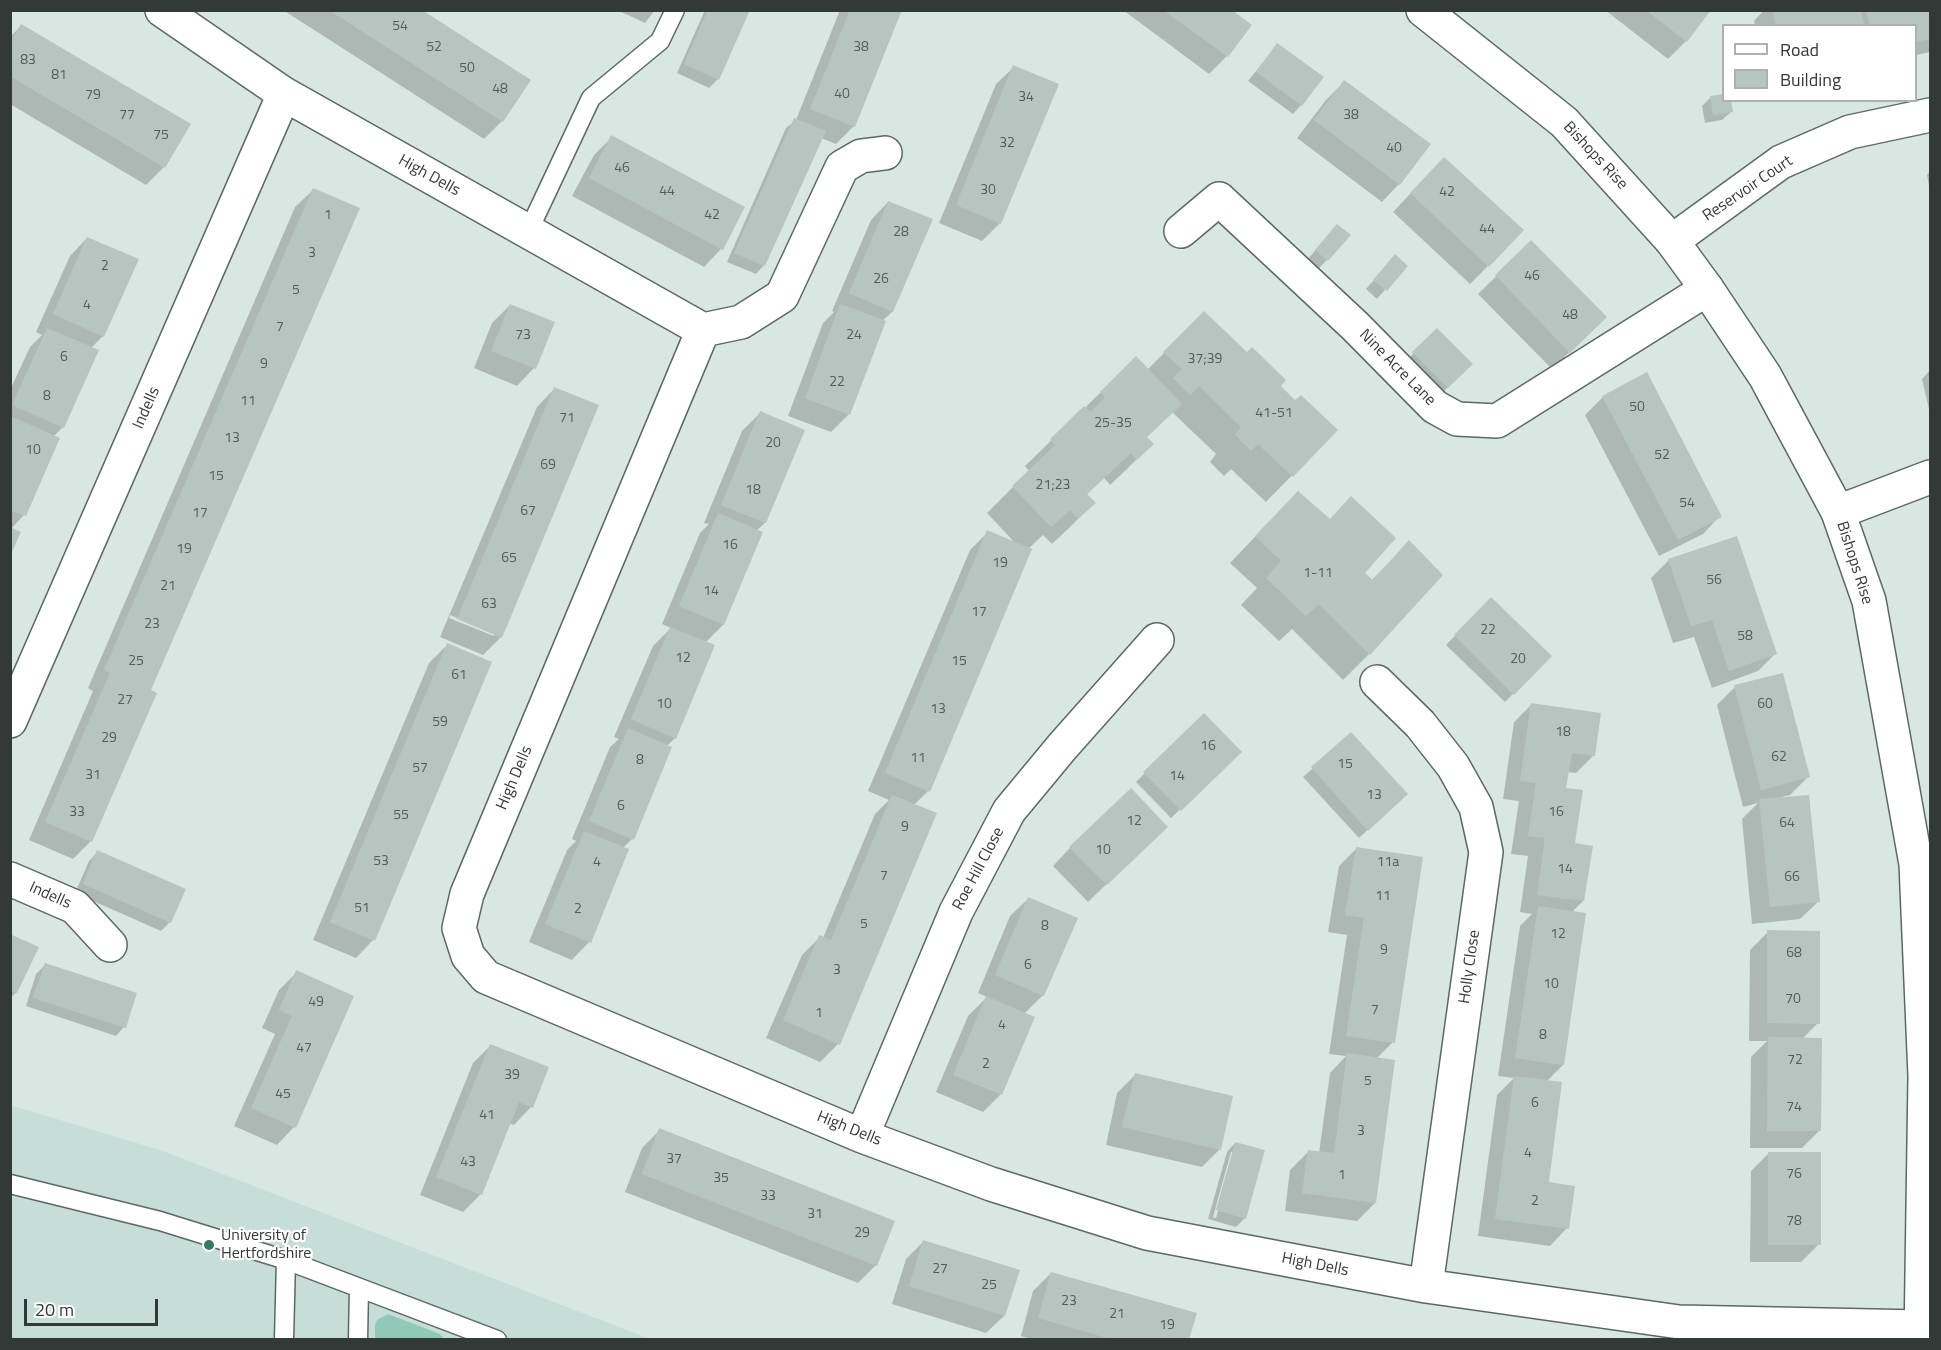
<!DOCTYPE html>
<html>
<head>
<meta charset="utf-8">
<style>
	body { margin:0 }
	#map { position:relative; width:1941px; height:1350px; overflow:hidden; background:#d9e7e3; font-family:"Titillium Web",sans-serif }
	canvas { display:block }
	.frame { position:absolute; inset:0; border:12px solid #333937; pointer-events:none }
	.legend { position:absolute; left:1722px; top:24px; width:195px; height:78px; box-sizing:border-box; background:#fff; border:2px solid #adb0af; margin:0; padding:8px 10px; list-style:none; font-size:18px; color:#333937 }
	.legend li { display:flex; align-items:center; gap:12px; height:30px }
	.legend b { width:30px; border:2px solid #adb0af }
	.scale { position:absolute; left:24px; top:1299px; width:134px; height:27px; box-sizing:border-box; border:3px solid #333937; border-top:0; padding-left:8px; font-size:18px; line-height:21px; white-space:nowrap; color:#333937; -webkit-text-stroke:4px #fff; paint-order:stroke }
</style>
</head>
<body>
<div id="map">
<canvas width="1941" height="1350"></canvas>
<div class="frame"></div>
<ul class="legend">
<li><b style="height:8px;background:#fff"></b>Road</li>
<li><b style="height:16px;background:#b7c5c0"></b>Building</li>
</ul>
<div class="scale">20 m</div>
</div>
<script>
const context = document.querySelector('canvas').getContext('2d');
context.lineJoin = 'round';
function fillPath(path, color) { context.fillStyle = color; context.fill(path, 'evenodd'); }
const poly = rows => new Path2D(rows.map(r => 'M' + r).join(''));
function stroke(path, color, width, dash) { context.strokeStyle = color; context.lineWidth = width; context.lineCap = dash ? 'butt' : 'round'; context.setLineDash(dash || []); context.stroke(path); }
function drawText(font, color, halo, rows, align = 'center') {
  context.font = font + ' "Titillium Web",sans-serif'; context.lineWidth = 4.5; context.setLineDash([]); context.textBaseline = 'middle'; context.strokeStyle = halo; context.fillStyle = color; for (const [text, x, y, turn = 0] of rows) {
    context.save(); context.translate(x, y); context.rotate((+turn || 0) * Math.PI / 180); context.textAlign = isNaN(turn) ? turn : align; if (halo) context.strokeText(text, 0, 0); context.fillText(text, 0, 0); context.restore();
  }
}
fillPath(poly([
	[10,1105,163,1151,650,1339,11,1339]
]), '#c6ded7');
fillPath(poly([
	[388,1314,440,1334,444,1339,375,1339,375,1325,377,1320]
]), '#90c9ba');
fillPath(poly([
	[283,10,419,10,502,121,484,139],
	[617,10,655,10,645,23],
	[705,10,748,10,718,79,709,88,677,73],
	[840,10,901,10,854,126,836,144,821,138,764,265,756,274,727,262,786,128,796,120],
	[1123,10,1229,10,1249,26,1227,56,1209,74],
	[1605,10,1709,10,1686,41,1668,59],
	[1764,10,1930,10,1930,52,1916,55,1916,26,1755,26,1754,21],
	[21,26,164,167,146,185,10,104,10,37],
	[1277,45,1301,105,1293,114,1248,81],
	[1014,67,1000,223,982,241,939,223,996,84],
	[1344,82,1399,184,1382,202,1297,138,1326,100],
	[1711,97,1724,100,1731,112,1722,120,1705,123,1702,106],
	[612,137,721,249,704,267,572,196,594,155],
	[1930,171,1930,192,1927,175],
	[1427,176,1488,266,1470,284,1393,212],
	[313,190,149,691,91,841,73,859,29,840,93,691,88,688,295,207],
	[888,202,931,220,892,312,882,321,849,414,831,432,788,416,823,323,834,312,832,311,871,220],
	[1329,234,1327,260,1319,268,1308,259],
	[87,238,103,336,91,348,63,427,53,437,24,515,11,529,10,552,10,390,30,347,42,335,36,332,70,256],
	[1531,242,1605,317,1552,369,1478,294],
	[1387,265,1406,266,1377,299,1366,289],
	[510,305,553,323,534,368,517,386,474,368,492,323],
	[1204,313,1295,402,1336,430,1266,502,1231,469,1224,476,1210,462,1216,454,1172,412,1146,437,1152,444,1126,470,1110,485,1104,478,1086,495,1094,503,1068,529,1052,544,1043,535,1028,549,928,791,914,805,838,1044,820,1062,766,1038,802,955,820,937,823,938,875,814,889,800,868,791,970,550,988,532,1016,544,987,513,1029,471,1025,466,1136,358,1147,370],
	[1437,330,1471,364,1439,396,1405,362],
	[1930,370,1930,414,1922,379],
	[554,389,501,637,483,655,440,637,537,407],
	[450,615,494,633,494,636,449,618],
	[1603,397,1720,516,1703,534,1659,556,1585,415],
	[760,413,765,523,756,531,761,533,723,625,705,643,675,738,667,746,632,839,623,848,589,942,572,960,529,942,567,850,576,841,572,839,610,747,619,739,614,737,653,646,671,628,662,624,700,533,709,524,704,523,742,431],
	[1272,519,1329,521,1363,573,1372,580,1409,542,1369,654,1343,680,1292,629,1279,641,1241,605,1257,588,1230,563],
	[1669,560,1775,654,1758,671,1712,688,1694,637,1673,643,1651,578],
	[1491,599,1550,656,1505,702,1446,645],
	[447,645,373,940,356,958,313,940,429,663],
	[1735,687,1808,777,1790,795,1782,797,1818,902,1800,919,1752,924,1742,819,1758,803,1743,807,1717,705],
	[1532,704,1594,755,1576,773,1567,772,1565,790,1583,901,1571,913,1563,1065,1546,1082,1547,1183,1567,1228,1550,1246,1478,1236,1497,1095,1514,1078,1498,1076,1520,926,1532,914,1520,912,1528,856,1511,854,1519,801,1503,799,1514,722],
	[1204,715,1240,752,1171,818,1136,782],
	[1351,734,1397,802,1359,838,1303,777],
	[1148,844,1088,902,1053,866,1070,848],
	[1357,848,1393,1042,1376,1059,1375,1203,1357,1221,1285,1211,1290,1170,1308,1152,1319,1153,1330,1073,1346,1056,1329,1054,1347,935,1328,932,1339,866],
	[98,852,170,922,161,931,75,893,89,861],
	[1028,899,1043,995,1024,1014,1001,1094,983,1112,936,1092,968,1016,987,997,978,993,1010,916],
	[1768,932,1818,1023,1802,1039,1820,1130,1802,1148,1750,1148,1751,1057,1767,1041,1749,1041,1750,950],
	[10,936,16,993,10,998],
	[45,965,124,1027,116,1036,26,1006,36,974],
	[297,972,294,1127,277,1145,234,1126,275,1034,262,1028,279,990],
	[491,1045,531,1107,514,1125,509,1123,481,1194,463,1212,420,1195,473,1063],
	[1135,1075,1220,1149,1202,1167,1106,1145,1117,1093],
	[660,1130,876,1265,858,1283,625,1192,642,1148],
	[1235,1143,1245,1218,1236,1227,1208,1219,1227,1152],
	[1231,1152,1234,1152,1216,1218,1213,1217],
	[1769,1153,1819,1244,1801,1262,1750,1262,1751,1171],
	[924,1241,1004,1316,986,1333,892,1304,906,1259],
	[1051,1273,1188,1340,1034,1340,1021,1336,1033,1291]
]), '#0003');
fillPath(poly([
	[329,10,422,10,531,80,503,122],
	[708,10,750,10,719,80,684,64],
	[850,10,902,10,855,127,810,109],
	[1163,10,1232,10,1252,25,1228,57],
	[1646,10,1711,10,1687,42],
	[1773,10,1861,10,1864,26,1776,26],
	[1866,10,1930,10,1930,39,1916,42,1916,26,1870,26],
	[21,24,191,124,165,168,10,76,10,42],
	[1277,43,1324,77,1302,106,1256,72],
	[1013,65,1059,84,1001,224,956,205],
	[1344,80,1431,144,1400,185,1314,120],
	[1724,94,1724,100,1731,100,1733,112,1713,115,1710,96],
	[794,118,826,131,765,266,734,253],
	[611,135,745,207,723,250,589,178],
	[1444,157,1524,230,1489,267,1410,193],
	[313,188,360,208,151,690,157,693,92,842,45,822,110,673,104,670],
	[888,201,933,219,893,312,849,293],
	[1337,224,1351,235,1328,261,1315,250],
	[87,237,139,259,104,337,53,314],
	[1531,240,1607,317,1570,353,1495,275],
	[1395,254,1408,266,1387,291,1373,280],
	[510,304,555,322,536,369,491,351],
	[840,304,886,321,850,415,805,398],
	[1204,311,1247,352,1252,347,1286,380,1281,386,1295,400,1301,395,1338,430,1293,477,1258,444,1251,451,1235,435,1241,427,1199,386,1190,395,1173,378,1182,369,1163,352],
	[47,328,99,350,64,428,12,405],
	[1437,328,1473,364,1448,388,1412,352],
	[1136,356,1182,404,1147,437,1154,444,1137,460,1131,453,1087,494,1096,503,1078,519,1070,510,1051,527,1012,486,1055,445,1050,439,1084,406,1091,412,1105,397,1100,392],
	[1647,372,1722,517,1678,540,1602,396],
	[554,387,599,405,502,638,457,619],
	[760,411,805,430,766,523,721,505],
	[10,416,60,438,26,516,10,510],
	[1298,491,1330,519,1351,496,1396,538,1365,573,1373,580,1409,540,1443,575,1370,655,1319,604,1306,616,1266,578,1281,561,1255,536],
	[718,513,763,532,724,625,679,606],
	[10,527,21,532,10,556],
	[987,530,1032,549,930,792,885,773],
	[1737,536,1777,654,1729,671,1712,620,1691,626,1668,559],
	[1491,597,1552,656,1514,695,1454,635],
	[670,627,715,645,676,739,631,719],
	[447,643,492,662,375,941,330,922],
	[1783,673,1810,777,1761,790,1734,685],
	[1531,703,1601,713,1595,756,1572,753,1566,788,1583,790,1575,843,1593,846,1584,901,1537,895,1545,838,1528,836,1536,783,1520,781],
	[1204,713,1242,752,1181,811,1143,772],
	[628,728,672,747,634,840,589,821],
	[1351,732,1408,794,1368,831,1311,767],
	[1131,788,1168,827,1107,885,1069,847],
	[892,795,937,813,840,1045,783,1020,819,935,831,940],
	[1809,795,1820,902,1770,907,1759,799],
	[584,831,629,849,591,943,545,924],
	[1356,847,1423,857,1395,1043,1346,1036,1364,918,1345,915],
	[97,850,186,889,171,923,83,884],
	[1028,897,1078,918,1044,996,995,975],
	[1538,906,1586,913,1564,1065,1515,1058],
	[1767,930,1820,931,1820,1024,1767,1023],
	[10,934,39,947,17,993,10,991],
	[45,963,137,993,126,1028,33,998],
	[296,970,354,996,296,1128,251,1108,292,1016,279,1010],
	[986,996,1035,1017,1002,1095,953,1075],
	[1768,1037,1822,1038,1821,1131,1767,1131],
	[490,1044,549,1067,533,1108,519,1102,482,1195,436,1177],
	[1347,1053,1395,1060,1376,1203,1302,1193,1308,1150,1334,1153],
	[1135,1073,1233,1096,1221,1150,1122,1127],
	[1514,1076,1562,1082,1549,1182,1575,1186,1569,1229,1495,1219],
	[659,1128,895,1221,877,1266,642,1174],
	[1235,1142,1265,1150,1246,1219,1216,1210],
	[1768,1152,1821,1152,1821,1245,1768,1245],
	[923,1240,1020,1270,1005,1316,909,1286],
	[1051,1272,1197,1313,1189,1340,1114,1340,1038,1318]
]), '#b7c5c0');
const service = poly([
	[528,232,591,98,660,41,675,10],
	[10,1184,160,1221,286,1260,497,1340],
	[284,1340,286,1260],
	[358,1340,359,1288]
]);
const minor = poly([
	[162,10,284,94,703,330,467,894,459,928,468,956,486,977,862,1136,991,1184,1147,1233,1426,1286,1679,1322,1921,1327],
	[1181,231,1219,199,1355,326,1435,407,1457,419,1497,421,1707,289],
	[1672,241,1781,162,1850,132,1930,115],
	[703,330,741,322,782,296,842,167,861,156,885,153],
	[1838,512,1930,477],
	[1377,682,1420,724,1453,766,1476,807,1486,852,1426,1286],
	[10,721,284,94],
	[10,879,75,907,110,945],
	[862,1136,956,912,1009,811,1062,747,1157,640]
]);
const tertiary = poly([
	[1423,10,1564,122,1672,241,1707,289,1765,376,1838,512,1869,601,1916,864,1925,1076,1921,1340]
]);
stroke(service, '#5c6865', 21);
stroke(minor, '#5c6865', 36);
stroke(tertiary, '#5c6865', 36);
stroke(service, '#fff', 18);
stroke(minor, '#fff', 33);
stroke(tertiary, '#fff', 33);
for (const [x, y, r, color] of [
	[209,1245,6,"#36796a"]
]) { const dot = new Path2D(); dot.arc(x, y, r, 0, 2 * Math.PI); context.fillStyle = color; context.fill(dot); stroke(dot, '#fff', 2); }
drawText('14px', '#545c59', null, [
	["54",400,27],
	["52",434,48],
	["38",861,48],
	["83",28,61],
	["50",467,69],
	["81",59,76],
	["48",500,90],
	["40",842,95],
	["79",93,96],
	["34",1026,98],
	["77",127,116],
	["38",1351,116],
	["75",161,136],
	["32",1007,144],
	["40",1394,149],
	["46",622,169],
	["30",988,191],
	["44",667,192],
	["42",1447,193],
	["1",328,216],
	["42",712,216],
	["44",1487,230],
	["28",901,233],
	["3",312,254],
	["2",105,267],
	["46",1532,277],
	["26",881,280],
	["5",296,291],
	["4",87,306],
	["48",1570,316],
	["7",280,328],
	["73",523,336],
	["24",854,336],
	["6",64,358],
	["37;39",1205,360],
	["9",264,365],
	["22",837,383],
	["8",47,397],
	["11",248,402],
	["50",1637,408],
	["41-51",1274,414],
	["71",567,419],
	["25-35",1113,424],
	["13",232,439],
	["20",773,444],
	["10",33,451],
	["52",1662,456],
	["69",548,466],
	["15",216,477],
	["21;23",1053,486],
	["18",753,491],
	["54",1687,504],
	["67",528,512],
	["17",200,514],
	["16",730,546],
	["19",184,550],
	["65",509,559],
	["19",1000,564],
	["1-11",1318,574],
	["56",1714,581],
	["21",168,587],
	["14",711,592],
	["63",489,605],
	["17",979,613],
	["23",152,625],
	["22",1488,631],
	["58",1745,637],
	["12",683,659],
	["20",1518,660],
	["25",136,662],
	["15",959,662],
	["61",459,676],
	["27",125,701],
	["10",664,705],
	["60",1765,705],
	["13",938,710],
	["59",440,723],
	["18",1563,733],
	["29",109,739],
	["16",1208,747],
	["62",1779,758],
	["11",918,759],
	["8",640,761],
	["15",1345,765],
	["57",420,769],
	["31",93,776],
	["14",1177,777],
	["13",1374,796],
	["6",621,807],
	["33",77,813],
	["16",1556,813],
	["55",401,816],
	["12",1134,822],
	["64",1787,824],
	["9",905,828],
	["10",1103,851],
	["53",381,862],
	["4",597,863],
	["11a",1388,863],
	["14",1565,870],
	["7",884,877],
	["66",1792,878],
	["11",1383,897],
	["51",362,909],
	["2",578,910],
	["5",864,925],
	["8",1045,927],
	["12",1558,935],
	["9",1384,951],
	["68",1794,954],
	["6",1028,966],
	["3",837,971],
	["10",1551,985],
	["70",1793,1000],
	["49",316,1003],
	["7",1375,1011],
	["1",819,1014],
	["4",1002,1026],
	["8",1543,1036],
	["47",304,1049],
	["72",1795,1061],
	["2",986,1065],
	["39",512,1076],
	["5",1368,1082],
	["45",283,1095],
	["6",1535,1104],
	["74",1794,1108],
	["41",487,1116],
	["3",1361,1132],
	["4",1528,1154],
	["37",674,1160],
	["43",468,1163],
	["76",1794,1175],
	["1",1342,1176],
	["35",721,1179],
	["33",768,1197],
	["2",1535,1202],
	["31",815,1215],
	["78",1794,1222],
	["29",862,1234],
	["27",940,1270],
	["25",989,1286],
	["23",1069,1302],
	["21",1117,1315],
	["19",1167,1326]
]);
drawText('16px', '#333937', '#fff', [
	["Bishops Rise",1595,156,47],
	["High Dells",429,176,29],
	["Reservoir Court",1748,189,-34],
	["Nine Acre Lane",1397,368,45],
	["Indells",147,408,-66],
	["Bishops Rise",1854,563,72],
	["High Dells",515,778,-67],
	["Roe Hill Close",979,869,-62],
	["Indells",50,896,24],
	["Holly Close",1470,967,-82],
	["High Dells",849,1129,22],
	["High Dells",1315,1265,11]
]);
drawText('16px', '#333937', '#fff', [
	["University of",221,1236],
	["Hertfordshire",221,1254]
], 'left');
</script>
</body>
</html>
